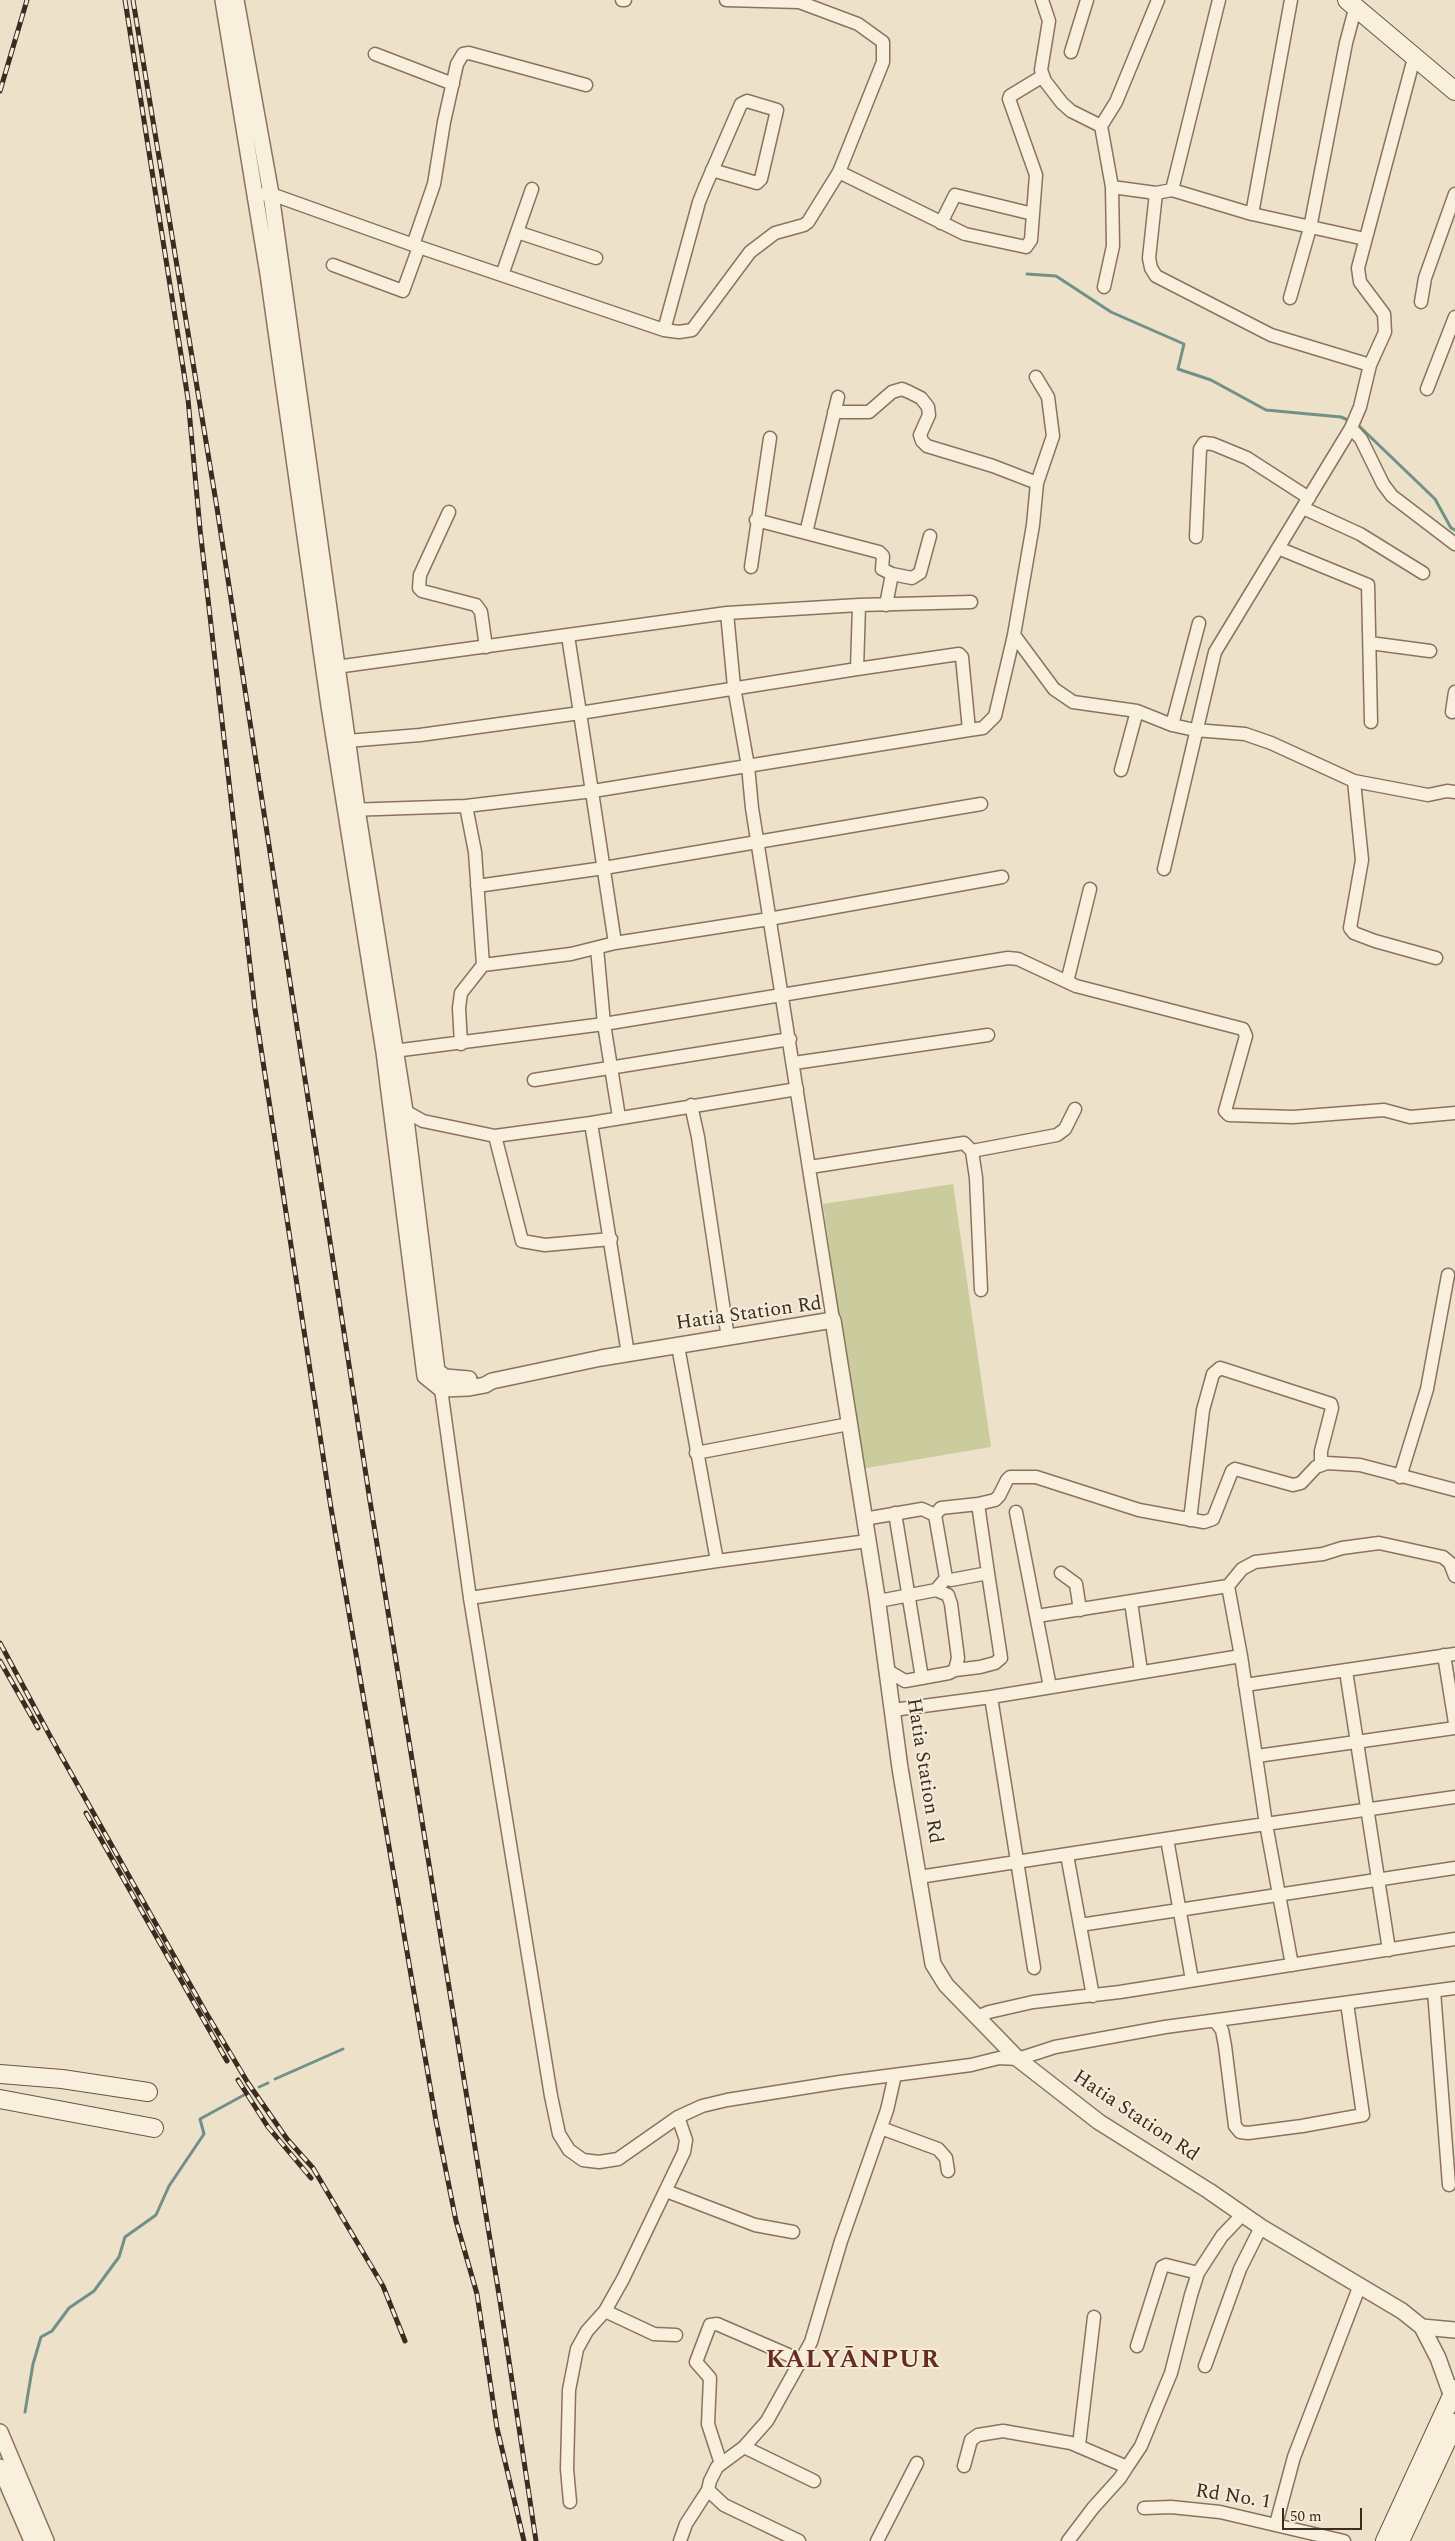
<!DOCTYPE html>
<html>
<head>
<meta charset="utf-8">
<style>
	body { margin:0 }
	#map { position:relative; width:1455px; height:2541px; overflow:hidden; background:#eee1ca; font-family:Spectral,serif }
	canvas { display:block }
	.scale { position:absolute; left:1282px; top:2508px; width:80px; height:22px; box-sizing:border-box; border:2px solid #3b2c21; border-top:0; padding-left:6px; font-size:15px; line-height:18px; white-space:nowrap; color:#3b2c21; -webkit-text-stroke:4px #f5ecd9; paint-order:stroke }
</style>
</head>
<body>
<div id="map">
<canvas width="1455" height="2541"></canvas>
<div class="scale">50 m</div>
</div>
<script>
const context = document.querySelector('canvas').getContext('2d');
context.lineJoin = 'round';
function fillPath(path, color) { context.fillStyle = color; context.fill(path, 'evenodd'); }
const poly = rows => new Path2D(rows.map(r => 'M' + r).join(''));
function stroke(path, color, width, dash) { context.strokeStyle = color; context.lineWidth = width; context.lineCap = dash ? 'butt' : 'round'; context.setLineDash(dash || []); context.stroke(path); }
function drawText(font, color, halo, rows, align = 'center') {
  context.font = font + ' Spectral,serif'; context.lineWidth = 4; context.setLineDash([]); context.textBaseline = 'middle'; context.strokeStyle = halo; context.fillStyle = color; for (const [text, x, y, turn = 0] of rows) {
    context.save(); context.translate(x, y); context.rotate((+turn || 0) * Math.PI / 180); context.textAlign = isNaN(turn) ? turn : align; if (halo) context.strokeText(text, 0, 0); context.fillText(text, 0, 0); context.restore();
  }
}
fillPath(poly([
	[953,1184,991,1447,861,1469,823,1204]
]), '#cacc9d');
stroke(poly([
	[1027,274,1056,276,1111,312,1184,344,1178,369,1211,380,1266,410,1341,417,1348,420],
	[1358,425,1435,499,1451,528,1455,530],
	[275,2079,343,2049],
	[259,2087,268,2083],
	[25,2412,33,2364,41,2337,52,2331,69,2308,94,2291,119,2257,125,2237,156,2215,169,2186,204,2134,200,2119,244,2095]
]), '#709187', 3);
const minor = poly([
	[622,0,625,0],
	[726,0,799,2,858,24,883,42,883,62,839,172],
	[1042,0,1049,21,1041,70,1045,81,1062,103,1071,111,1101,126,1112,187,1156,193,1172,190,1219,0],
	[1291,0,1252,214,1365,239],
	[1071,52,1087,0],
	[375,54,453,84],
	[1101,126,1116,102,1158,0],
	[1172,190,1252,214],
	[1156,193,1149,258,1151,268,1156,276,1271,335,1370,365],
	[256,195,271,194,419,247,664,330,679,332,692,330,750,252,775,233,804,225,808,222,839,172,965,234,1026,247,1031,240,1036,175,1009,99,1010,96,1043,76],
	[941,223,955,195,1033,214],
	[517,232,596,258],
	[413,245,434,184,444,122,457,64,463,54,469,53,586,85],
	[333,265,403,291,419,247],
	[502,275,532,189],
	[1104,287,1113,246,1112,187],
	[1290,298,1310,228,1346,43,1355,9],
	[1421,302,1425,278,1455,194],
	[664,330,699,202,705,187,741,104,747,101,777,110,761,179,757,183,712,170],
	[1036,377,1048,397,1053,436,1037,483],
	[1427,389,1455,317],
	[834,412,869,412,892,392,902,389,909,392,921,398,928,407,929,415,920,435,922,441,927,446,993,466,1037,483,1033,525,1014,635,995,716,983,728,969,730],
	[1351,428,1361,439,1383,484,1392,496,1455,544],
	[1303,508,1360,534,1423,573],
	[449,512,420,575,419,588,422,591,476,605,481,612,486,647],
	[756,520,879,552,883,556,882,569,892,574,912,578,920,573,930,536],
	[806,533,838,397],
	[1196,537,1200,449,1204,443,1213,444,1247,458,1309,498],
	[1278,548,1368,585,1371,722],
	[751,567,770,438],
	[859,605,971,602],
	[886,605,892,574],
	[1014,635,1054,689,1073,702,1137,711,1172,725,1195,730,1245,734,1271,743,1354,781,1362,860,1350,928,1354,933,1375,941,1436,958],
	[1370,643,1430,651],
	[336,667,727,613,734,687,748,766,752,808,833,1320],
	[1452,712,1455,692],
	[1172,725,1199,623],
	[347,741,420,735,580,713,568,636],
	[1121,770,1137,711],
	[1354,781,1428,795,1447,791,1455,792],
	[466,806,593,791,969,730,962,657,959,654,857,669],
	[348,810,466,806,475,852,483,965,571,954,615,943,580,713,857,669,859,605,727,613],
	[1164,869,1215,652,1351,428,1360,407,1370,365,1385,332,1384,314,1360,282,1358,268,1414,58],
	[477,886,604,868,981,804],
	[615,943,769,919,1002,877],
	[597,948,604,1024,619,1117],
	[1067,982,1090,889],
	[461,1044,459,1008,461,993,483,965],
	[386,1052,604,1024,1008,958,1018,959,1076,986,1243,1029,1246,1036,1225,1111,1229,1115,1293,1117,1384,1110,1410,1117,1455,1113],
	[794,1063,988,1035],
	[534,1080,790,1039],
	[691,1105,698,1137,728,1338],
	[405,1111,423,1121,495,1136,591,1123],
	[495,1136,522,1241,545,1245,611,1239],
	[972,1151,1057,1135,1065,1129,1075,1109],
	[810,1167,964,1143,972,1151,976,1178,981,1290],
	[678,1346,717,1561],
	[628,1354,591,1123,797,1089],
	[441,1389,470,1598,551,2096,559,2134,569,2150,583,2160,599,2162,618,2159,678,2117,702,2106,727,2100,840,2082,971,2065,999,2058,1018,2059,1055,2047,1165,2027,1455,1988],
	[696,1453,849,1424],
	[1400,1477,1427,1389,1448,1275],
	[978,1504,995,1500,999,1496,1007,1480,1010,1477,1036,1477,1139,1510,1204,1522,1213,1519,1232,1471,1235,1469,1293,1485,1301,1483,1316,1467,1327,1463,1360,1465,1455,1490],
	[1016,1512,1050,1687],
	[895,1513,922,1678],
	[935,1515,941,1508,978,1504,988,1573,951,1580,946,1578],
	[864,1519,922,1509,935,1515,946,1578,936,1590,884,1600,877,1597],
	[1190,1520,1203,1410,1213,1374,1220,1368,1331,1404,1332,1408,1321,1451,1321,1465],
	[1061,1573,1076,1584,1080,1610],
	[470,1598,717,1561,868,1541],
	[1131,1602,1141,1671],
	[1037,1616,1228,1586],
	[1444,1655,1455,1723],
	[1241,1656,1228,1586,1242,1569,1255,1562,1323,1554,1342,1548,1379,1543,1443,1557,1450,1563,1455,1576],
	[955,1670,980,1667,995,1663,1001,1658,988,1573],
	[888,1671,905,1681,949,1673,955,1670,958,1658,951,1604,948,1595,936,1590],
	[1346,1671,1389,1950],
	[1245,1685,1455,1654],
	[991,1697,1034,1968],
	[893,1710,991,1697,1241,1656,1266,1824,1292,1965],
	[1257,1756,1455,1728],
	[1167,1839,1192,1980],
	[1067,1855,1093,1996],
	[919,1877,1217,1831,1455,1797],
	[1080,1925,1455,1868],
	[1434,1991,1449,2185],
	[977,2017,989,2012,1033,2002,1120,1992,1455,1939],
	[1215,2021,1222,2030,1225,2046,1235,2126,1240,2132,1248,2133,1302,2126,1363,2115,1347,2003],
	[881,2128,938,2149,946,2158,948,2171],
	[666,2191,755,2225,793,2232],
	[605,2311,654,2334,676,2335],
	[1137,2346,1162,2267,1166,2265,1198,2273],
	[1205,2366,1240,2269,1261,2227],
	[1079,2445,1094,2317],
	[744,2447,814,2481],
	[721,2464,708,2424,710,2378,696,2362,710,2325,717,2324,800,2360],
	[964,2466,971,2440,978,2435,1003,2431,1071,2443,1127,2467,1141,2446,1171,2373,1191,2295,1198,2273,1222,2236,1243,2214],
	[570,2502,567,2469,569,2390,577,2349,587,2331,605,2311,623,2279,684,2152,686,2140,678,2117],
	[1144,2508,1171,2507,1220,2512,1344,2541],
	[1276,2524,1294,2457,1360,2285],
	[680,2541,686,2524,708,2490],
	[799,2541,724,2505,708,2490,710,2481,717,2467,744,2447,767,2421,811,2342,841,2241,887,2110,895,2075],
	[877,2541,917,2463],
	[1068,2541,1093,2508,1120,2478,1127,2467]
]);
const tertiary = poly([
	[223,0,268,274,329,706,384,1052,425,1376,441,1389,469,1388,485,1385,492,1381,601,1358,833,1320,877,1597,900,1768,933,1964,946,1985,1018,2059,1099,2122,1209,2191,1261,2227,1402,2311,1422,2327,1438,2358,1452,2397,1455,2399],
	[236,0,271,194,357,809,405,1111,437,1371,445,1377,469,1379],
	[1422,2327,1455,2330],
	[0,2432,46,2541],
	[0,2467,32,2541]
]);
const secondary = poly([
	[1347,0,1455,91],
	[0,2074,62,2079,148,2092],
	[0,2099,154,2128],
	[1385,2541,1455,2389],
	[1400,2541,1455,2423]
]);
stroke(minor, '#8a735e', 15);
stroke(tertiary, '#8a735e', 18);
stroke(secondary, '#6c5441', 20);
stroke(minor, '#f8efdd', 12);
stroke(tertiary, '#f8efdd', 15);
stroke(secondary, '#f8efdd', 18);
const rail = poly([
	[125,0,188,399,200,529,255,1009,331,1508,436,2121,456,2221,477,2294,497,2428,524,2541],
	[133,0,217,508,370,1501,500,2301,536,2541],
	[0,91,27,0],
	[0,1643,50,1736,205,2011,248,2083,287,2139,313,2168,383,2286,405,2341],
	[0,1661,38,1728],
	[86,1813,227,2061],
	[238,2080,268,2127,311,2178]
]);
stroke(rail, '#3b2c21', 5);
stroke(rail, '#f5ecd9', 3, [9]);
drawText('20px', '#3b2c21', '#f5ecd9', [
	["Hatia Station Rd",749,1315,-8],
	["Hatia Station Rd",923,1771,81],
	["Hatia Station Rd",1135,2117,34],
	["Rd No. 1",1233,2498,9]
]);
context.letterSpacing = '1px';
drawText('bold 25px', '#672c22', '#f5ecd9', [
	["KALYĀNPUR",853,2362]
]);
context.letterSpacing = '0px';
</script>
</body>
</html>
